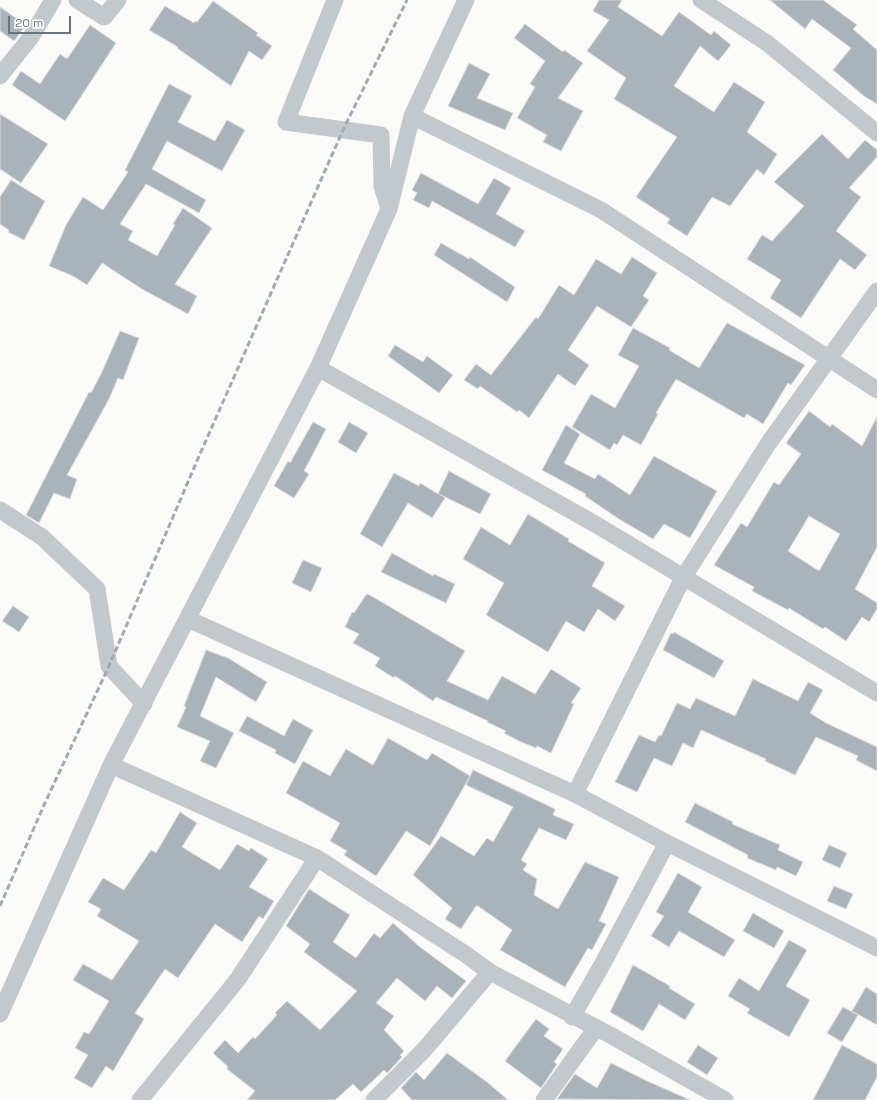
<!DOCTYPE html>
<html>
<head>
<meta charset="utf-8">
<style>
	body { margin:0 }
	#map { position:relative; width:877px; height:1100px; overflow:hidden; background:#fafaf8; font-family:"Space Grotesk",sans-serif }
	canvas { display:block }
	.scale { position:absolute; left:8px; top:16px; width:63px; height:18px; box-sizing:border-box; border:2px solid #657683; border-top:0; padding-left:5px; font-size:12px; line-height:14px; white-space:nowrap; color:#657683; -webkit-text-stroke:3px #fff; paint-order:stroke }
</style>
</head>
<body>
<div id="map">
<canvas width="877" height="1100"></canvas>
<div class="scale">20 m</div>
</div>
<script>
const context = document.querySelector('canvas').getContext('2d');
context.lineJoin = 'round';
function fillPath(path, color) { context.fillStyle = color; context.fill(path, 'evenodd'); }
const poly = rows => new Path2D(rows.map(r => 'M' + r).join(''));
function stroke(path, color, width, dash) { context.strokeStyle = color; context.lineWidth = width; context.lineCap = dash ? 'butt' : 'round'; context.setLineDash(dash || []); context.stroke(path); }
const building = poly([
	[599,0,622,0,618,7,662,36,679,12,711,35,714,31,731,45,718,61,700,46,674,86,714,112,734,82,765,102,747,132,777,154,764,175,757,169,730,206,712,197,687,236,667,223,670,219,636,197,677,137,614,99,626,78,587,51,609,20,593,11,599,0],
	[770,0,823,0,857,25,853,29,877,50,877,104,864,96,833,70,851,48,812,19,805,29,770,0],
	[213,1,258,33,256,35,272,46,262,60,249,51,231,86,177,48,178,47,149,30,165,6,194,23,195,21,197,22,213,1],
	[0,7,26,25,14,41,0,31,0,7],
	[525,24,563,52,564,50,583,63,558,98,583,111,561,151,543,142,547,135,517,118,535,87,530,84,545,61,514,38,525,24],
	[90,25,116,43,65,121,12,85,21,71,40,84,60,54,67,59,90,25],
	[469,63,490,74,477,98,513,113,505,130,448,106,469,63],
	[169,84,192,96,178,122,215,141,227,120,245,130,222,171,167,141,152,169,206,200,199,213,146,184,120,224,133,231,128,240,157,256,175,225,173,224,183,208,212,228,175,284,197,296,188,314,142,289,102,263,87,285,73,276,49,266,66,225,83,197,103,210,128,172,125,170,169,84],
	[0,114,48,144,21,183,0,169,0,114],
	[822,134,848,159,865,140,877,150,877,157,849,188,861,197,836,231,867,255,855,270,840,259,801,318,770,298,781,280,747,259,762,235,772,241,804,206,774,182,822,134],
	[421,173,478,204,494,178,511,188,496,214,525,231,515,247,432,201,429,208,413,200,417,193,412,190,421,173],
	[11,180,45,201,24,240,8,232,9,230,0,224,0,197,11,180],
	[441,243,469,259,470,257,515,287,507,302,434,255,441,243],
	[632,257,657,273,643,296,649,300,631,327,597,306,568,350,589,365,575,386,558,374,529,418,519,410,517,412,480,386,478,389,464,380,476,364,491,375,536,317,538,319,559,285,574,295,596,259,621,274,632,257],
	[727,323,805,365,791,385,788,383,763,424,747,414,744,418,676,379,656,413,658,414,641,445,623,435,617,445,614,443,610,450,572,427,591,394,615,408,639,366,618,355,633,328,670,348,669,350,699,368,727,323],
	[120,331,139,338,123,380,118,378,109,399,67,475,77,479,70,499,54,493,39,523,26,515,89,392,91,393,101,374,120,331],
	[395,345,423,362,427,356,453,375,439,393,388,356,395,345],
	[809,411,830,427,832,424,862,446,877,417,877,547,855,589,877,603,877,609,869,622,862,617,846,641,825,627,823,629,789,608,788,610,752,591,754,587,714,565,741,523,747,527,774,482,779,485,801,454,786,443,809,411],
	[809,516,840,534,819,571,788,551,809,516],
	[313,422,326,429,304,471,309,474,294,498,274,486,288,461,290,463,313,422],
	[349,422,368,433,356,453,338,442,349,422],
	[566,425,580,434,564,463,595,479,598,474,630,495,654,456,717,491,690,538,664,524,653,539,619,519,585,496,586,494,542,470,566,425],
	[449,471,491,494,480,514,439,494,445,498,432,518,408,503,382,547,360,534,394,473,419,486,420,483,438,494,449,471],
	[528,514,569,539,568,541,605,563,592,586,625,606,615,621,598,609,584,632,566,621,548,652,486,615,504,583,463,559,481,527,510,545,528,514],
	[392,553,433,576,434,574,455,584,446,603,381,572,392,553],
	[303,560,322,568,311,592,292,583,303,560],
	[368,594,465,651,447,681,488,700,502,676,535,694,551,669,581,688,571,703,574,704,551,753,537,746,536,748,519,741,504,733,506,731,487,722,488,721,436,697,433,701,395,676,394,678,375,666,380,658,353,643,359,634,345,627,352,612,354,613,366,595,368,594],
	[13,606,29,617,19,632,2,621,13,606],
	[674,632,724,661,714,678,663,650,671,633,673,634,674,632],
	[206,650,228,658,267,682,256,702,216,677,200,716,234,733,216,768,200,761,210,741,177,727,186,707,184,706,206,650],
	[753,679,798,701,808,682,823,690,810,713,826,723,877,747,877,771,856,760,858,756,816,737,795,775,765,761,766,759,701,730,693,748,683,743,672,766,654,758,637,792,615,782,639,735,655,742,659,735,661,736,677,703,690,709,696,698,735,716,753,679],
	[247,716,284,736,293,719,313,730,295,764,275,753,276,750,239,731,247,716],
	[388,738,427,760,432,753,470,776,430,846,406,831,376,876,344,855,347,851,330,841,340,823,286,793,303,761,330,776,346,749,373,765,388,738],
	[473,770,555,809,553,815,574,824,566,840,539,828,521,860,527,864,523,870,537,879,534,895,558,909,585,862,619,877,599,921,606,924,592,950,588,948,565,987,500,950,512,930,478,906,476,906,461,929,445,919,452,908,413,875,441,836,474,856,487,838,493,842,513,807,466,785,473,770],
	[695,803,733,822,732,824,780,845,778,850,803,862,796,876,777,867,776,870,747,858,748,855,685,822,695,803],
	[180,812,197,823,182,847,220,870,237,844,249,851,251,848,268,859,249,887,274,901,263,919,259,916,242,942,215,924,178,978,165,969,135,1013,144,1019,113,1071,106,1066,92,1088,74,1078,88,1055,75,1048,84,1032,89,1034,109,1001,73,980,83,964,112,980,139,941,97,916,101,909,88,902,103,878,124,890,151,850,156,853,180,812],
	[829,845,847,853,840,868,822,860,829,845],
	[678,873,702,887,688,912,735,940,724,957,679,931,669,947,651,936,664,916,656,912,678,873],
	[834,886,853,894,846,909,827,901,834,886],
	[309,889,350,915,333,942,356,958,374,933,380,938,393,923,420,947,466,981,452,998,437,986,425,1001,397,978,376,1003,394,1016,384,1030,404,1051,400,1055,402,1057,387,1073,384,1070,361,1092,353,1084,335,1100,247,1100,255,1091,227,1069,228,1067,213,1053,225,1040,238,1053,253,1037,255,1039,277,1015,275,1013,287,1001,320,1030,357,991,304,952,310,944,286,926,309,889],
	[753,913,784,931,774,948,743,931,753,913],
	[789,940,807,950,786,986,810,1000,789,1037,747,1013,750,1009,728,996,739,978,759,991,789,940],
	[633,965,670,986,669,988,695,1004,685,1020,659,1004,643,1031,610,1012,633,965],
	[866,987,877,994,877,1025,852,1011,866,987],
	[843,1007,858,1015,842,1042,827,1033,843,1007],
	[536,1019,549,1029,544,1036,563,1049,554,1062,557,1064,541,1088,505,1061,536,1019],
	[698,1045,718,1058,707,1075,687,1062,698,1045],
	[842,1045,877,1064,877,1077,865,1100,813,1100,842,1045],
	[447,1053,487,1082,508,1100,412,1100,401,1088,416,1072,424,1080,447,1053],
	[611,1063,647,1081,690,1100,557,1099,575,1074,597,1088,611,1063]
]);
fillPath(building, '#aab3b9');
stroke(building, '#dcdcda', 1);
stroke(poly([
	[77,0,104,17,118,0],
	[335,0,286,122,381,135,382,186,389,209],
	[701,0,767,43,877,133],
	[0,76,31,37,53,0],
	[412,116,601,210,877,390],
	[318,368,595,524,877,693],
	[0,510,42,537,97,589,109,666,144,704],
	[188,619,575,794,667,843,877,948],
	[111,765,317,858,465,954,490,972,612,1036,725,1100],
	[575,794,683,578,768,444,877,291],
	[0,1014,111,765,318,368,389,209,412,116,466,0],
	[572,1017,602,965,667,843],
	[140,1100,238,979,317,858],
	[374,1100,424,1050,490,972],
	[544,1100,596,1028]
]), '#c3c8cc', 17);
stroke(poly([
	[0,906,44,805,109,666,200,454,343,130,407,0]
]), '#a2aab0', 3, [6, 3]);
</script>
</body>
</html>
